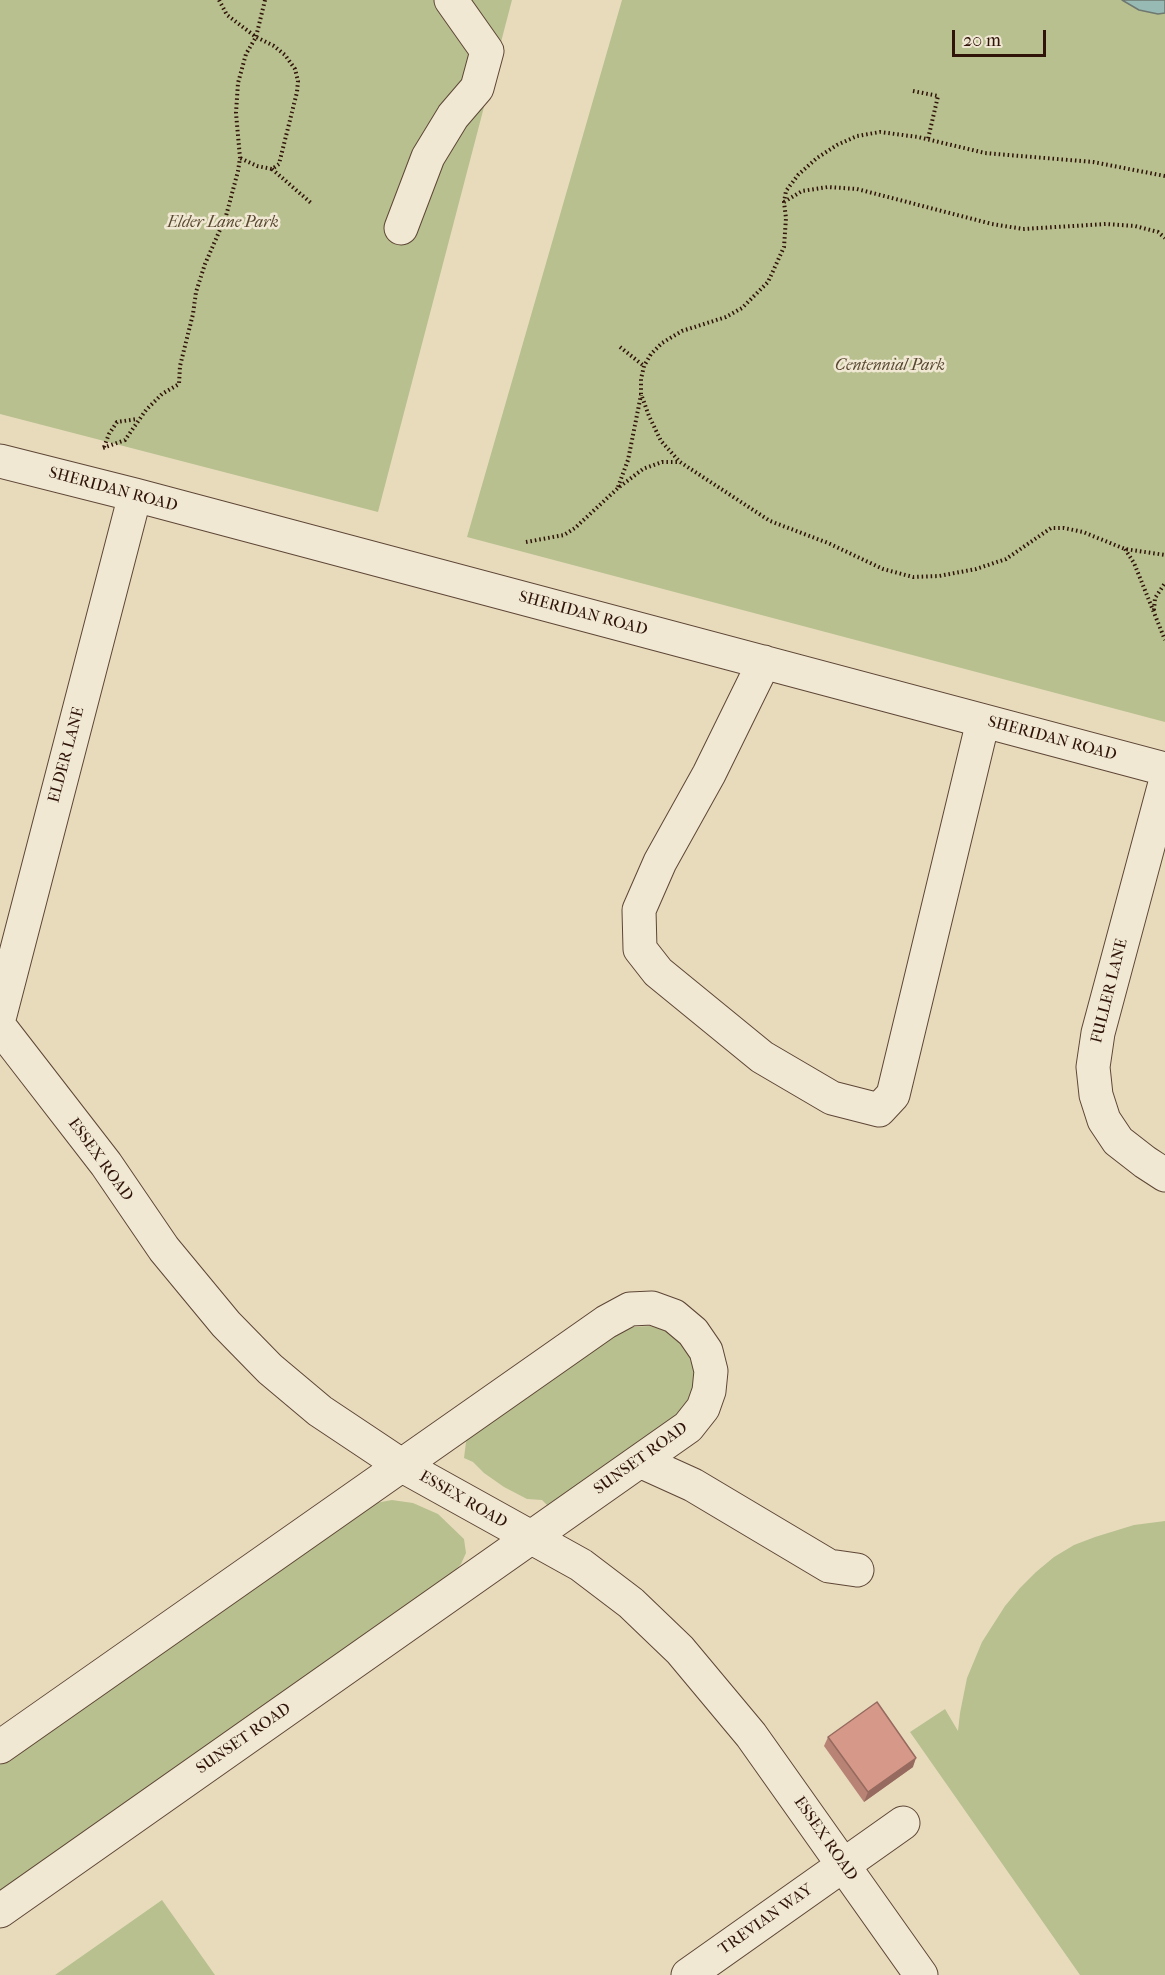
<!DOCTYPE html>
<html>
<head>
<meta charset="utf-8">
<style>
	body { margin:0 }
	#map { position:relative; width:1165px; height:1975px; overflow:hidden; background:#e8dbbc; font-family:"IM FELL French Canon",serif }
	canvas { display:block }
	.scale { position:absolute; left:952px; top:30px; width:94px; height:27px; box-sizing:border-box; border:3px solid #301409; border-top:0; padding-left:8px; font-size:18px; line-height:21px; white-space:nowrap; color:#301409; -webkit-text-stroke:4px #f0e8d3; paint-order:stroke }
</style>
</head>
<body>
<div id="map">
<canvas width="1165" height="1975"></canvas>
<div class="scale">20 m</div>
</div>
<script>
const context = document.querySelector('canvas').getContext('2d');
context.lineJoin = 'round';
function fillPath(path, color) { context.fillStyle = color; context.fill(path, 'evenodd'); }
const poly = rows => new Path2D(rows.map(r => 'M' + r).join(''));
function stroke(path, color, width, dash) { context.strokeStyle = color; context.lineWidth = width; context.lineCap = dash ? 'butt' : 'round'; context.setLineDash(dash || []); context.stroke(path); }
function drawText(font, color, halo, rows, align = 'center') {
  context.font = font + ' "IM FELL French Canon",serif'; context.lineWidth = 5; context.setLineDash([]); context.textBaseline = 'middle'; context.strokeStyle = halo; context.fillStyle = color; for (const [text, x, y, turn = 0] of rows) {
    context.save(); context.translate(x, y); context.rotate((+turn || 0) * Math.PI / 180); context.textAlign = isNaN(turn) ? turn : align; if (halo) context.strokeText(text, 0, 0); context.fillText(text, 0, 0); context.restore();
  }
}
fillPath(poly([
	[0,0,512,0,378,512,0,414],
	[622,0,1122,0,1139,10,1158,14,1165,13,1165,722,467,537],
	[650,1326,666,1331,680,1341,689,1355,694,1371,694,1390,688,1404,676,1415,548,1506,542,1500,527,1499,504,1487,484,1473,473,1462,464,1458,466,1442,472,1431,614,1334,632,1327],
	[392,1500,413,1503,438,1514,464,1539,466,1553,461,1564,450,1576,0,1893,0,1765,370,1504],
	[1165,1521,1165,1975,1080,1975,910,1732,945,1709,958,1731,960,1713,967,1678,982,1642,1005,1606,1020,1588,1036,1572,1054,1557,1074,1545,1095,1537,1134,1525],
	[162,1900,215,1975,55,1975]
]), '#b8c08f');
const water = poly([
	[1122,0,1165,0,1165,13,1158,14,1139,10,1122,0]
]);
fillPath(water, '#97bbb4');
stroke(water, '#6e7870', 1.5);
const minor = poly([
	[401,228,428,157,453,116,477,88,487,51,451,0],
	[0,461,135,495,1165,769],
	[764,662,709,774,660,862,639,910,640,949,658,972,762,1057,832,1098,879,1110,893,1095,983,721],
	[1165,783,1098,1033,1093,1067,1096,1095,1104,1120,1118,1141,1145,1162,1165,1175],
	[0,1015,135,495],
	[0,1027,106,1164,164,1249,226,1324,270,1369,320,1411,401,1465,581,1565,631,1603,680,1650,751,1735,921,1975],
	[640,1461,693,1485,829,1566,857,1570],
	[0,1747,606,1322,630,1309,652,1308,674,1316,693,1332,706,1351,711,1371,709,1391,703,1408,688,1427,0,1911],
	[688,1975,903,1823]
]);
stroke(minor, '#5e4636', 35);
stroke(poly([
	[219,0,227,15,256,37,265,0],
	[913,91,938,96,928,139],
	[272,169,311,203],
	[1165,176,1093,162,985,153,918,137,880,132,857,136,837,145,817,158,798,175,786,191,784,202,786,218,784,247,768,282,742,308,726,317,682,331,662,343,651,354,644,366,641,379,641,394,649,416,661,441,680,462,770,521,828,543,883,569,913,577,939,576,976,569,1006,559,1051,528,1064,528,1083,532,1125,549,1165,555],
	[784,202,802,191,828,187,857,189,992,224,1023,229,1106,224,1135,226,1158,232,1165,238],
	[620,347,644,366],
	[104,447,109,434,117,422,137,419],
	[103,448,125,440,146,410,162,394,179,384,180,366,193,314,196,292,205,264,226,216,238,171,240,158,236,113,238,83,246,54,256,37,274,46,285,55,295,69,298,81,297,92,279,164,272,169,257,166,240,158],
	[618,487,628,460,641,395],
	[526,542,564,535,575,528,618,488,643,469,662,462,679,462],
	[1125,549,1134,563,1165,640],
	[1154,610,1155,598,1165,583]
]), '#301409', 4, [1.5, 3]);
stroke(minor, '#f0e8d3', 33);
fillPath(poly([
	[828,1737,913,1767,864,1802,824,1746]
]), '#b88375');
fillPath(poly([
	[916,1758,913,1767,864,1802,868,1792]
]), '#966a5f');
const building = poly([
	[877,1702,916,1758,868,1792,828,1737,877,1702]
]);
fillPath(building, '#d69888');
stroke(building, '#966a5f', 1.5);
drawText('italic 16px', '#594831', '#f0e8d3', [
	["Elder Lane Park",223,223],
	["Centennial Park",890,366]
]);
drawText('16px', '#301409', '#f0e8d3', [
	["SHERIDAN ROAD",113,490,15],
	["SHERIDAN ROAD",583,614,15],
	["SHERIDAN ROAD",1052,739,15],
	["ELDER LANE",67,755,-75],
	["FULLER LANE",1110,991,-76],
	["ESSEX ROAD",100,1160,54],
	["SUNSET ROAD",641,1459,-36],
	["ESSEX ROAD",463,1500,30],
	["SUNSET ROAD",244,1739,-35],
	["ESSEX ROAD",825,1839,55],
	["TREVIAN WAY",766,1920,-35]
]);
</script>
</body>
</html>
